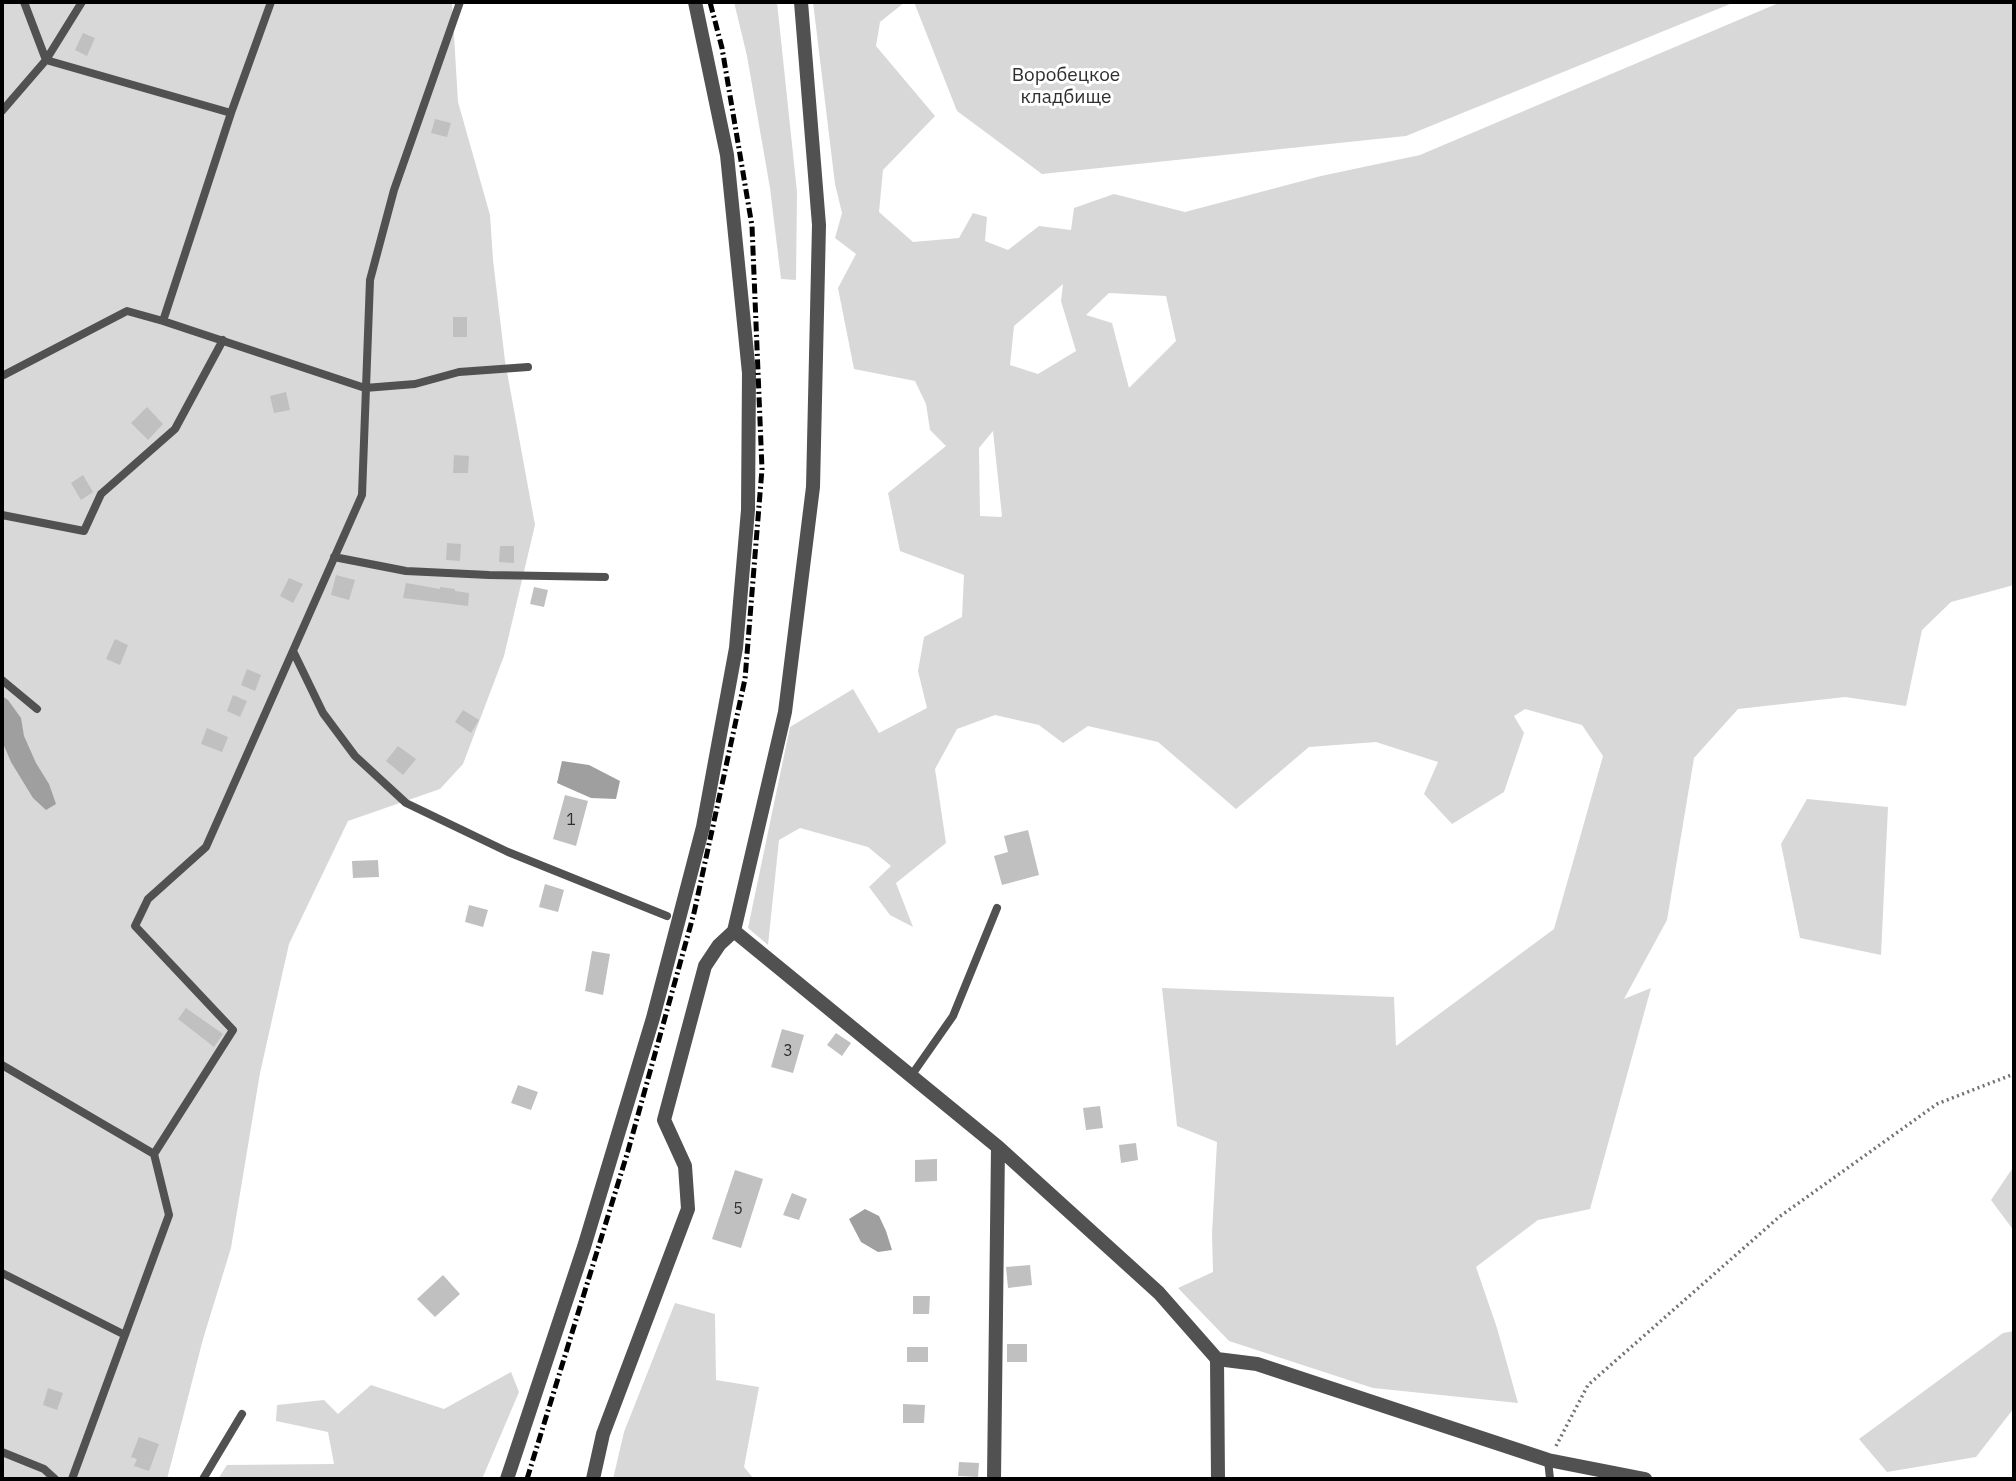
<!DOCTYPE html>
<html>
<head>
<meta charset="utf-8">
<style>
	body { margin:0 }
	#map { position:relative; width:2016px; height:1481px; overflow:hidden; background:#fff; font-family:"IBM Plex Sans",sans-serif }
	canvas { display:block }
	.frame { position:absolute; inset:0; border:4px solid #000; pointer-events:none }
</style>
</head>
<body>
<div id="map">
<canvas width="2016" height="1481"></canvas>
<div class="frame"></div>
</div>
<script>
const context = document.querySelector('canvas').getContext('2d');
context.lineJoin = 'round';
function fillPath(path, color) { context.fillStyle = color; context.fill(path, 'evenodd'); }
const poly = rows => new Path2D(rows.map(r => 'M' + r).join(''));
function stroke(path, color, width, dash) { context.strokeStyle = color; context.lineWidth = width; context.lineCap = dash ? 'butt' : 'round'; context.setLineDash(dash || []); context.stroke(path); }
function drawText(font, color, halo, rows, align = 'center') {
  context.font = font + ' "IBM Plex Sans",sans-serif'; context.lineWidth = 6; context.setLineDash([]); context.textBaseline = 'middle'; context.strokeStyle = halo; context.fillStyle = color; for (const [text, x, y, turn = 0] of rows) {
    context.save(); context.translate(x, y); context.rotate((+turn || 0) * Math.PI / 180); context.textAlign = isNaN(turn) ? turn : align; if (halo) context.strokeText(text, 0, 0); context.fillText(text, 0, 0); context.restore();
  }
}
fillPath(poly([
	[2,2,452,2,458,102,490,215,493,260,505,361,535,525,504,656,463,764,440,789,348,821,289,944,260,1073,231,1248,203,1339,167,1479,2,1479],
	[734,2,777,2,797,192,796,280,781,279,770,188,747,56],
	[813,2,905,2,880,22,876,46,935,116,883,170,879,212,913,242,959,238,973,213,987,217,985,241,1008,250,1039,226,1071,230,1074,208,1114,194,1185,212,1321,176,1420,155,1781,2,2014,2,2014,585,1951,602,1922,630,1906,706,1845,697,1738,709,1694,758,1667,920,1624,999,1651,988,1590,1209,1538,1220,1476,1267,1497,1328,1518,1403,1373,1388,1229,1341,1178,1288,1213,1272,1212,1234,1217,1142,1177,1126,1162,988,1394,997,1396,1046,1554,929,1603,756,1582,725,1525,709,1514,716,1524,733,1504,792,1452,824,1424,794,1438,762,1376,742,1309,747,1236,809,1158,742,1088,726,1063,743,1039,725,995,715,957,729,935,769,946,843,896,883,913,927,890,915,869,887,891,866,868,847,800,828,779,840,768,945,748,928,790,727,853,689,879,733,927,708,918,671,924,637,962,617,964,575,900,551,888,493,946,446,930,430,926,404,915,381,854,369,838,288,856,254,835,238,842,213,835,184],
	[1063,284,1061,301,1076,351,1038,374,1010,365,1014,326],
	[1109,293,1166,296,1176,341,1129,388,1112,323,1086,315],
	[993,431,1002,516,1001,517,980,516,979,448],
	[914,2,1735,2,1406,136,1042,174,957,111],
	[1807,799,1888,807,1881,955,1800,938,1781,844],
	[2014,1166,2014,1231,1991,1200],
	[675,1303,715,1314,716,1380,759,1387,744,1467,754,1479,613,1479,624,1432],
	[2014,1331,2014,1408,1976,1457,1887,1472,1859,1439,2003,1333],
	[511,1372,519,1392,482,1479,218,1479,227,1465,334,1464,328,1432,276,1421,277,1405,324,1400,338,1414,371,1385,444,1409]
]), '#d8d8d8');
fillPath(poly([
	[2,696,8,700,21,718,24,736,36,763,49,784,56,804,46,810,33,798,11,762,2,741],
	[562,761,589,765,620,781,616,799,591,798,557,783],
	[865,1209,879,1216,886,1231,892,1250,878,1252,861,1242,849,1219]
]), '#9f9f9f');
fillPath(poly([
	[83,33,95,38,87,56,75,50],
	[435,119,451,123,447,137,431,133],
	[453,317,467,317,467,337,453,337],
	[286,392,290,410,274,413,270,396],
	[147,407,163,424,148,440,131,423],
	[454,455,469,456,468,473,453,473],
	[83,475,93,492,81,500,71,483],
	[447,543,461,544,460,561,446,560],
	[500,546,514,546,514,563,499,562],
	[336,575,355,580,349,600,331,595],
	[289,578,303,584,293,603,280,596],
	[406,583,440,589,440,587,455,589,455,591,469,593,468,606,403,598],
	[534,587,548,590,544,607,530,604],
	[115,639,128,645,120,665,106,659],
	[247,669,261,675,255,691,241,685],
	[233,695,247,701,240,717,227,711],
	[463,710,479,720,471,733,455,722],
	[207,728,228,737,222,752,201,744],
	[398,746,416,759,403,775,386,761],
	[565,795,588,801,576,846,553,839],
	[1028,830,1039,875,1002,885,994,856,1008,852,1004,836],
	[378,860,379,877,353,878,352,861],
	[545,884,564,890,558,912,539,907],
	[469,905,488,910,483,927,465,922],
	[592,951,610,954,603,995,585,991],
	[186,1008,223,1034,214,1047,178,1019],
	[782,1029,804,1035,793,1073,771,1067],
	[836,1033,851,1043,842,1056,827,1045],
	[518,1085,538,1092,531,1110,511,1103],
	[1100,1106,1103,1128,1086,1130,1083,1108],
	[1136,1143,1138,1160,1121,1163,1119,1145],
	[937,1159,937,1181,915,1182,915,1160],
	[735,1170,763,1179,741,1248,712,1239],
	[792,1193,807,1199,799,1220,783,1215],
	[1030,1265,1032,1285,1008,1288,1006,1267],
	[443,1275,460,1294,435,1317,417,1299],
	[913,1296,930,1296,929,1314,913,1314],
	[1007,1344,1027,1344,1027,1362,1007,1362],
	[907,1347,928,1347,928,1362,907,1362],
	[48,1388,63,1393,57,1410,43,1405],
	[903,1404,925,1405,924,1423,903,1423],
	[139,1437,159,1444,149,1471,134,1466,137,1459,131,1457],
	[959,1462,979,1463,978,1477,958,1476]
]), '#c0c0c0');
stroke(poly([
	[1556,1446,1588,1385,1779,1217,1937,1104,2014,1074]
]), '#737373', 3.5, [2, 3.5]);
stroke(poly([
	[24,2,46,60,231,113],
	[2,111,46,60,82,2],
	[163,321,231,113,271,2],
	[2,376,127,311,163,321,365,388,415,384,459,372,528,367],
	[2,515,84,531,101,494,175,429,223,340],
	[334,557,406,571,489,575,605,577],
	[293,651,323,713,355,756,406,803,508,852,667,916],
	[2,680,37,709],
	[2,1065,154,1154,169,1215,72,1479],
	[911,1076,953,1016,997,908],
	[154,1154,233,1030,135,926,148,899,206,847,362,495,370,280,394,190,460,2],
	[2,1273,125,1335],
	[2,1452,44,1469,55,1479],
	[1548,1460,1550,1479],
	[203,1479,242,1414]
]), '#515151', 8);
stroke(poly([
	[801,2,819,225,813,487,785,712,734,931,998,1147,1159,1293,1217,1359,1218,1479],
	[1217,1359,1257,1364,1548,1460,1645,1479],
	[507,1479,584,1247,653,1018,703,827,736,648,748,510,749,373,727,155,695,2],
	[593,1479,603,1434,688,1209,685,1166,664,1120,705,966,719,945,734,931],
	[994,1479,998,1147]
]), '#515151', 14);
stroke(poly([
	[527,1479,628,1151,694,913,745,679,762,469,752,226,722,48,710,2]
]), '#000', 5, [10, 3.5, 2, 3.5]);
drawText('16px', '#303030', null, [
	["1",571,820],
	["3",788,1051],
	["5",738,1209]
]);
drawText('19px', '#2f2f2f', '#fff', [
	["Воробецкое",1066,76],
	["кладбище",1066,98]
]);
</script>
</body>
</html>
